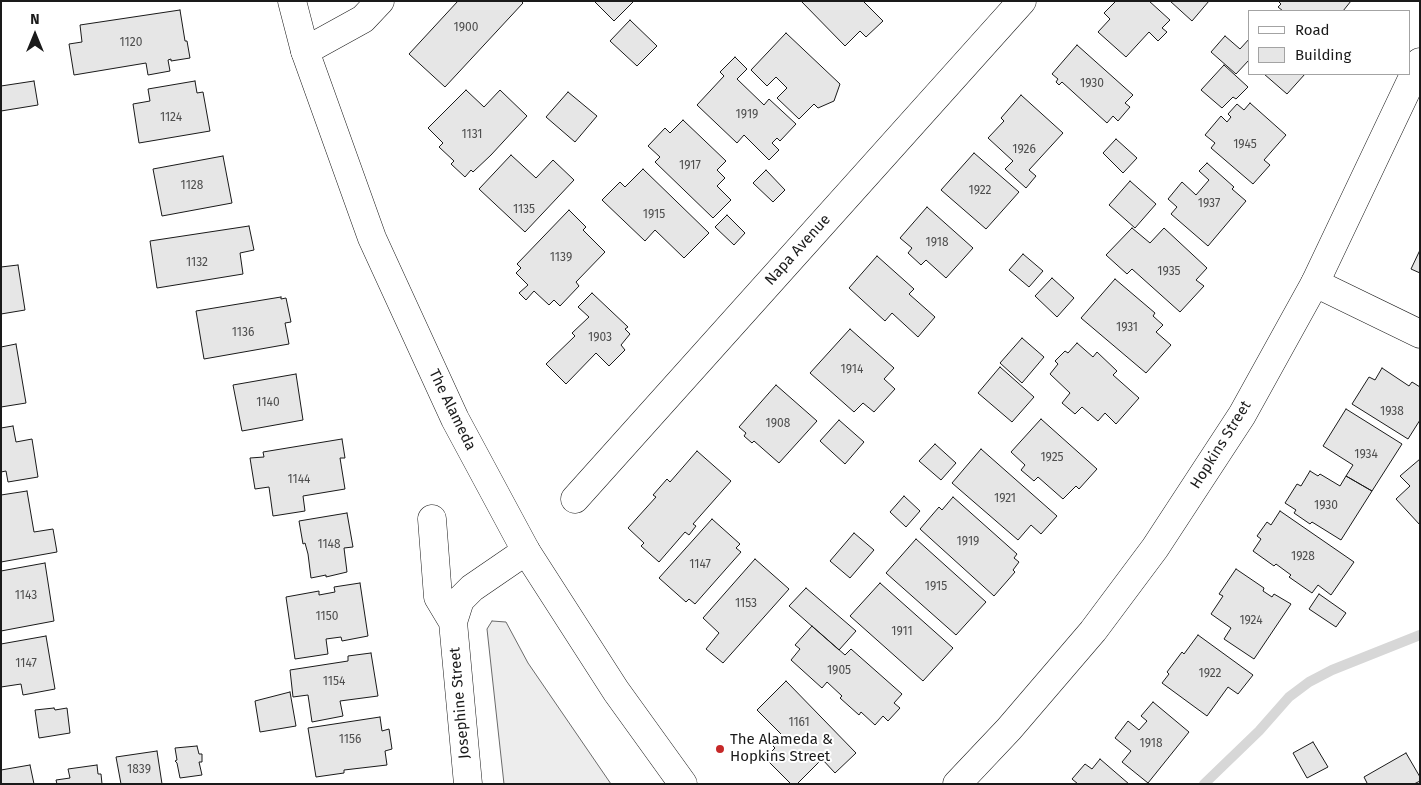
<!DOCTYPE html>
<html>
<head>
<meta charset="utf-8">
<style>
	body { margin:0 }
	#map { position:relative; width:1421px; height:785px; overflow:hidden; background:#fff; font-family:"Fira Sans",sans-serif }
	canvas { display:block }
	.frame { position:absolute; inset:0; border:2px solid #1a1a1a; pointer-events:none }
	.legend { position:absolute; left:1248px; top:10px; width:162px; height:65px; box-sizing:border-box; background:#fff; border:1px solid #a3a3a3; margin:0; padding:6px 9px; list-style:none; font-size:15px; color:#1a1a1a }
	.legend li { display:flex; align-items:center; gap:10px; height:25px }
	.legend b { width:25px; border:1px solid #a3a3a3 }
	.north { position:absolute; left:10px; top:10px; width:50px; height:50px; -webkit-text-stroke:4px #fff; paint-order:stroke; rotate:0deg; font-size:14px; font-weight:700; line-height:20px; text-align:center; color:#1a1a1a }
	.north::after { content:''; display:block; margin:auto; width:18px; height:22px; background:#1a1a1a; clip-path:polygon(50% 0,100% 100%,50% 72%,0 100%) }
</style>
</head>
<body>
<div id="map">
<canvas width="1421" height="785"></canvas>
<div class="frame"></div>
<ul class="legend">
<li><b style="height:6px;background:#fff"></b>Road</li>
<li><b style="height:14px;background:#e6e6e6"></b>Building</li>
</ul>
<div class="north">N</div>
</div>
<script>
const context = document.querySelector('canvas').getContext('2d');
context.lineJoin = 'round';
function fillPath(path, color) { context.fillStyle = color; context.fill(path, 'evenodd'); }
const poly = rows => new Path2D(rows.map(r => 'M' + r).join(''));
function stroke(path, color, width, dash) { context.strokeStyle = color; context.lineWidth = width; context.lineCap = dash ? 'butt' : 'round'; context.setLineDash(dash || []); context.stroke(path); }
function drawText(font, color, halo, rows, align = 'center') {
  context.font = font + ' "Fira Sans",sans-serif'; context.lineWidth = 4; context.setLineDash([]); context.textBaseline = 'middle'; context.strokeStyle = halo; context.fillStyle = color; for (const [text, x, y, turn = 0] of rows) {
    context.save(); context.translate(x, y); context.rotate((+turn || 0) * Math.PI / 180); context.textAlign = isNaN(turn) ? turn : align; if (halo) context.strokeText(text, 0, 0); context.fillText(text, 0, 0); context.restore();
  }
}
const built = poly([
	[492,621,506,622,528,663,611,784,504,784,487,629,492,621]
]);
fillPath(built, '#ededed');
stroke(built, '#6a6a6a', 1);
stroke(poly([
	[1204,784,1259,731,1289,697,1309,682,1332,670,1420,635]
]), '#d7d7d7', 10);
const building = poly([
	[458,1,521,1,523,3,445,87,409,54,458,1],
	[594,1,634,1,614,21,594,1],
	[801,1,863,1,883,21,866,37,860,31,845,46,801,1],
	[1116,1,1149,1,1170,20,1162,28,1167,32,1158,41,1149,32,1126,57,1098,32,1110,19,1104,13,1116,1],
	[1170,1,1209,1,1192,21,1170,1],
	[1278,1,1351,1,1343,11,1283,11,1278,7,1281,4,1278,1],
	[180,10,185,41,187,41,190,58,171,61,171,59,168,60,170,71,148,75,146,63,74,75,69,44,82,42,80,25,180,10],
	[630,20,657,46,637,66,610,41,630,20],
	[786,33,840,84,834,101,818,108,814,104,799,119,777,98,787,88,776,77,767,86,751,70,786,33],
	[1225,36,1240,49,1250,38,1250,61,1249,60,1236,74,1211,52,1225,36],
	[1077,45,1133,95,1125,103,1130,107,1118,121,1113,116,1107,123,1062,82,1059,85,1056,82,1058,79,1052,74,1077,45],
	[735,57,747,69,737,79,764,105,769,99,796,124,780,141,777,138,772,143,779,150,769,160,744,135,737,143,697,105,724,76,720,72,735,57],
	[1224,65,1248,87,1236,99,1233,97,1222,108,1201,90,1224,65],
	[1264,74,1305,74,1287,94,1264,74],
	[34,81,38,105,1,111,1,86,34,81],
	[195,81,197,93,203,92,210,131,139,143,133,104,150,101,148,89,195,81],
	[466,90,484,107,500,90,527,116,491,155,473,172,471,170,465,177,451,164,454,161,439,147,443,143,428,128,466,90],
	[568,92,597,116,575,142,546,117,568,92],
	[1021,95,1063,133,1029,170,1036,176,1026,188,1005,169,1013,161,988,138,1004,121,1001,118,1021,95],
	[1250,103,1286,135,1264,160,1270,165,1253,184,1211,148,1215,143,1205,135,1221,116,1227,122,1231,117,1228,114,1237,104,1244,110,1250,103],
	[683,120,726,161,717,170,725,178,717,186,731,200,713,218,655,162,660,157,648,146,665,128,670,133,683,120],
	[1116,139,1137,158,1123,173,1103,153,1116,139],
	[974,153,1019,192,986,229,941,190,974,153],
	[511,155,536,178,553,160,574,180,525,232,479,189,511,155],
	[223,156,232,203,162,216,153,169,223,156],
	[1207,163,1234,187,1232,189,1246,201,1208,246,1171,214,1177,207,1168,199,1182,182,1196,195,1209,180,1199,171,1207,163],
	[643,169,709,233,684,258,655,230,645,241,602,200,620,182,625,187,643,169],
	[766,170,785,190,773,202,753,183,766,170],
	[1130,181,1156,204,1135,228,1109,205,1130,181],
	[927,207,973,248,946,278,926,260,921,265,908,253,912,248,900,238,927,207],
	[569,210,586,227,583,230,605,252,576,282,579,286,560,306,554,300,549,305,534,291,526,300,519,293,528,285,516,273,521,268,517,264,569,210],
	[727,215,745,233,734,245,715,227,727,215],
	[249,226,254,250,240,253,243,274,157,288,150,241,249,226],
	[1132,228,1150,243,1164,228,1207,268,1196,280,1204,286,1180,312,1132,269,1127,274,1106,255,1132,228],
	[1420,250,1420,273,1411,269,1420,250],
	[1023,254,1043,271,1029,287,1009,270,1023,254],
	[877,256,914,289,909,294,935,317,918,337,892,313,885,321,849,288,877,256],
	[18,265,25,310,1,314,1,267,18,265],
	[1052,278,1074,298,1057,317,1035,296,1052,278],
	[1115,279,1155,313,1153,316,1163,325,1156,332,1171,345,1146,373,1081,318,1115,279],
	[592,293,628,327,625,329,630,334,621,345,625,350,609,366,596,353,566,384,546,364,575,336,572,333,589,317,578,307,592,293],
	[281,297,281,299,286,298,291,322,285,323,289,344,204,359,196,311,281,297],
	[850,329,894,368,884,379,895,389,874,412,863,403,854,412,810,373,850,329],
	[1022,338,1044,357,1022,383,1000,363,1022,338],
	[1077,343,1093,357,1097,352,1117,371,1113,375,1139,398,1116,424,1105,413,1098,421,1082,407,1075,414,1062,403,1070,393,1050,374,1058,364,1055,361,1065,351,1068,353,1077,343],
	[16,344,26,403,1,407,1,347,16,344],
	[1000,367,1034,397,1012,422,978,393,1000,367],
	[1382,368,1409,386,1412,382,1420,387,1420,420,1408,439,1352,404,1369,377,1375,380,1382,368],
	[296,374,303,420,242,431,233,385,296,374],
	[776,385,817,421,779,463,754,441,752,443,744,436,746,433,739,427,776,385],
	[1346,409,1402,444,1372,491,1346,476,1353,465,1323,446,1346,409],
	[1041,419,1097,469,1079,489,1076,486,1063,499,1038,477,1034,481,1021,470,1025,465,1011,452,1041,419],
	[839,420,864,442,845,464,820,441,839,420],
	[13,426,16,442,32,439,38,477,8,482,6,471,1,472,1,428,13,426],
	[342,439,345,458,340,458,345,489,303,496,305,511,273,516,269,487,255,489,250,458,264,457,263,452,342,439],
	[935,444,956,463,941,480,919,461,935,444],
	[981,449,1057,516,1041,534,1031,525,1018,540,952,483,981,449],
	[697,451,731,481,693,524,696,526,689,535,685,532,659,562,641,546,644,543,628,528,656,497,653,495,667,479,670,482,697,451],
	[1420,459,1420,525,1396,499,1410,486,1400,476,1420,459],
	[1310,471,1318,476,1320,474,1340,486,1346,476,1372,491,1341,540,1312,522,1310,524,1294,513,1296,510,1285,503,1297,484,1301,486,1310,471],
	[27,491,34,532,53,529,57,552,1,562,1,495,27,491],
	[904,496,920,511,906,527,890,512,904,496],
	[953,497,1017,554,1014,558,1019,562,1013,570,1015,572,994,596,920,529,939,507,942,510,953,497],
	[1280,511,1354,562,1331,595,1318,585,1312,593,1289,577,1291,575,1276,564,1274,566,1253,551,1261,539,1257,536,1267,522,1271,525,1280,511],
	[347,513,353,547,344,548,347,572,326,577,326,575,311,578,308,554,305,543,303,544,299,521,347,513],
	[712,519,740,544,736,548,741,552,695,604,689,599,686,602,659,578,712,519],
	[854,533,874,550,850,578,830,561,854,533],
	[916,539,986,602,956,635,886,573,916,539],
	[755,559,789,589,723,663,706,649,719,633,703,618,755,559],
	[45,563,54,621,1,631,1,571,45,563],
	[1236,569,1264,588,1263,591,1272,597,1274,594,1291,604,1254,659,1224,639,1231,628,1211,614,1223,596,1219,594,1236,569],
	[360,583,368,636,342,641,341,637,326,639,328,654,295,659,286,597,319,591,319,595,335,592,334,587,360,583],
	[880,583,953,648,923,681,850,616,880,583],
	[806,588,856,631,839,650,789,606,806,588],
	[1319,594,1346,613,1336,627,1309,609,1319,594],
	[812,626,845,655,851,649,902,694,894,703,900,708,888,721,883,716,875,725,861,712,859,715,840,698,842,696,827,682,822,688,791,660,800,649,795,645,812,626],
	[1198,635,1253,675,1238,694,1228,687,1207,716,1162,683,1169,674,1167,672,1182,652,1184,654,1198,635],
	[46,636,55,689,23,695,21,684,1,687,1,644,46,636],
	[371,653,378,696,340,701,343,716,312,722,308,695,293,697,290,670,348,661,348,656,371,653],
	[786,681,856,753,835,773,822,759,797,784,791,784,765,758,775,748,773,746,783,736,757,710,786,681],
	[290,692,296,726,260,732,255,701,290,692],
	[1153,702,1189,732,1148,783,1122,762,1131,751,1115,738,1128,721,1139,730,1147,721,1141,716,1153,702],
	[54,708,55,710,67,708,70,733,39,738,35,710,54,708],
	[380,717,382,731,389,729,392,749,385,751,387,765,344,770,344,773,316,777,308,728,380,717],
	[1313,742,1328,767,1307,778,1293,753,1313,742],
	[197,746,199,754,202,754,202,762,199,762,202,775,180,778,177,763,175,761,177,760,175,748,197,746],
	[157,751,162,784,121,784,116,757,157,751],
	[1406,753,1420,777,1420,781,1414,784,1366,784,1367,783,1364,777,1406,753],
	[1100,759,1129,784,1078,784,1072,779,1085,764,1092,769,1100,759],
	[30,765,34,784,1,784,1,770,30,765],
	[97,765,98,774,101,774,102,784,57,784,56,780,70,778,68,769,97,765]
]);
fillPath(building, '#e6e6e6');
stroke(building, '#1a1a1a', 1);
const minor = poly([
	[305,51,363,19,380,1],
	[1315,283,1420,334],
	[575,499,1022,1],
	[432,519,438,597,453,622],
	[468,784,453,622,460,600,472,588,526,551]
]);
const tertiary = poly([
	[292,1,305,51,372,238,455,419,526,551,616,691,683,784],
	[957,784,1009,729,1093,631,1155,548,1242,415,1315,283,1420,62]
]);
stroke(minor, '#1a1a1a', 29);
stroke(tertiary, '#1a1a1a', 29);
stroke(minor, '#fff', 28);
stroke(tertiary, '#fff', 28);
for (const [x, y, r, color] of [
	[720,749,5,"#c62828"]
]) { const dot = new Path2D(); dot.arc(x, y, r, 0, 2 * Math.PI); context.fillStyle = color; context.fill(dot); stroke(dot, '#fff', 2); }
drawText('12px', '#4d4d4d', null, [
	["1900",466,28],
	["1120",131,43],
	["1930",1092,84],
	["1919",747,115],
	["1124",171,118],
	["1131",472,135],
	["1945",1245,145],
	["1926",1024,150],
	["1917",690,166],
	["1128",192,186],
	["1922",980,191],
	["1937",1209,204],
	["1135",524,210],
	["1915",654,215],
	["1918",937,243],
	["1139",561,258],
	["1132",197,263],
	["1935",1169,272],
	["1931",1127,328],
	["1136",243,333],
	["1903",600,338],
	["1914",852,370],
	["1140",268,403],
	["1938",1392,412],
	["1908",778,424],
	["1934",1366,455],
	["1925",1052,458],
	["1144",299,480],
	["1921",1005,499],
	["1930",1326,506],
	["1919",968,542],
	["1148",329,545],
	["1928",1303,557],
	["1147",700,565],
	["1915",936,587],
	["1143",26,596],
	["1153",746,604],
	["1150",327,617],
	["1924",1251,621],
	["1911",902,632],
	["1147",26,664],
	["1905",839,671],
	["1922",1210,674],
	["1154",334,682],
	["1161",799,723],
	["1156",350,740],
	["1918",1151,744],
	["1839",139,770]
]);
drawText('15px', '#1a1a1a', '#fff', [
	["Napa Avenue",798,250,-48],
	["The Alameda",452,410,64],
	["Hopkins Street",1221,445,-58],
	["Josephine Street",460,703,-95]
]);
drawText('15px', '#1a1a1a', '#fff', [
	["The Alameda &",730,740],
	["Hopkins Street",730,757]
], 'left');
</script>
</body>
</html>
